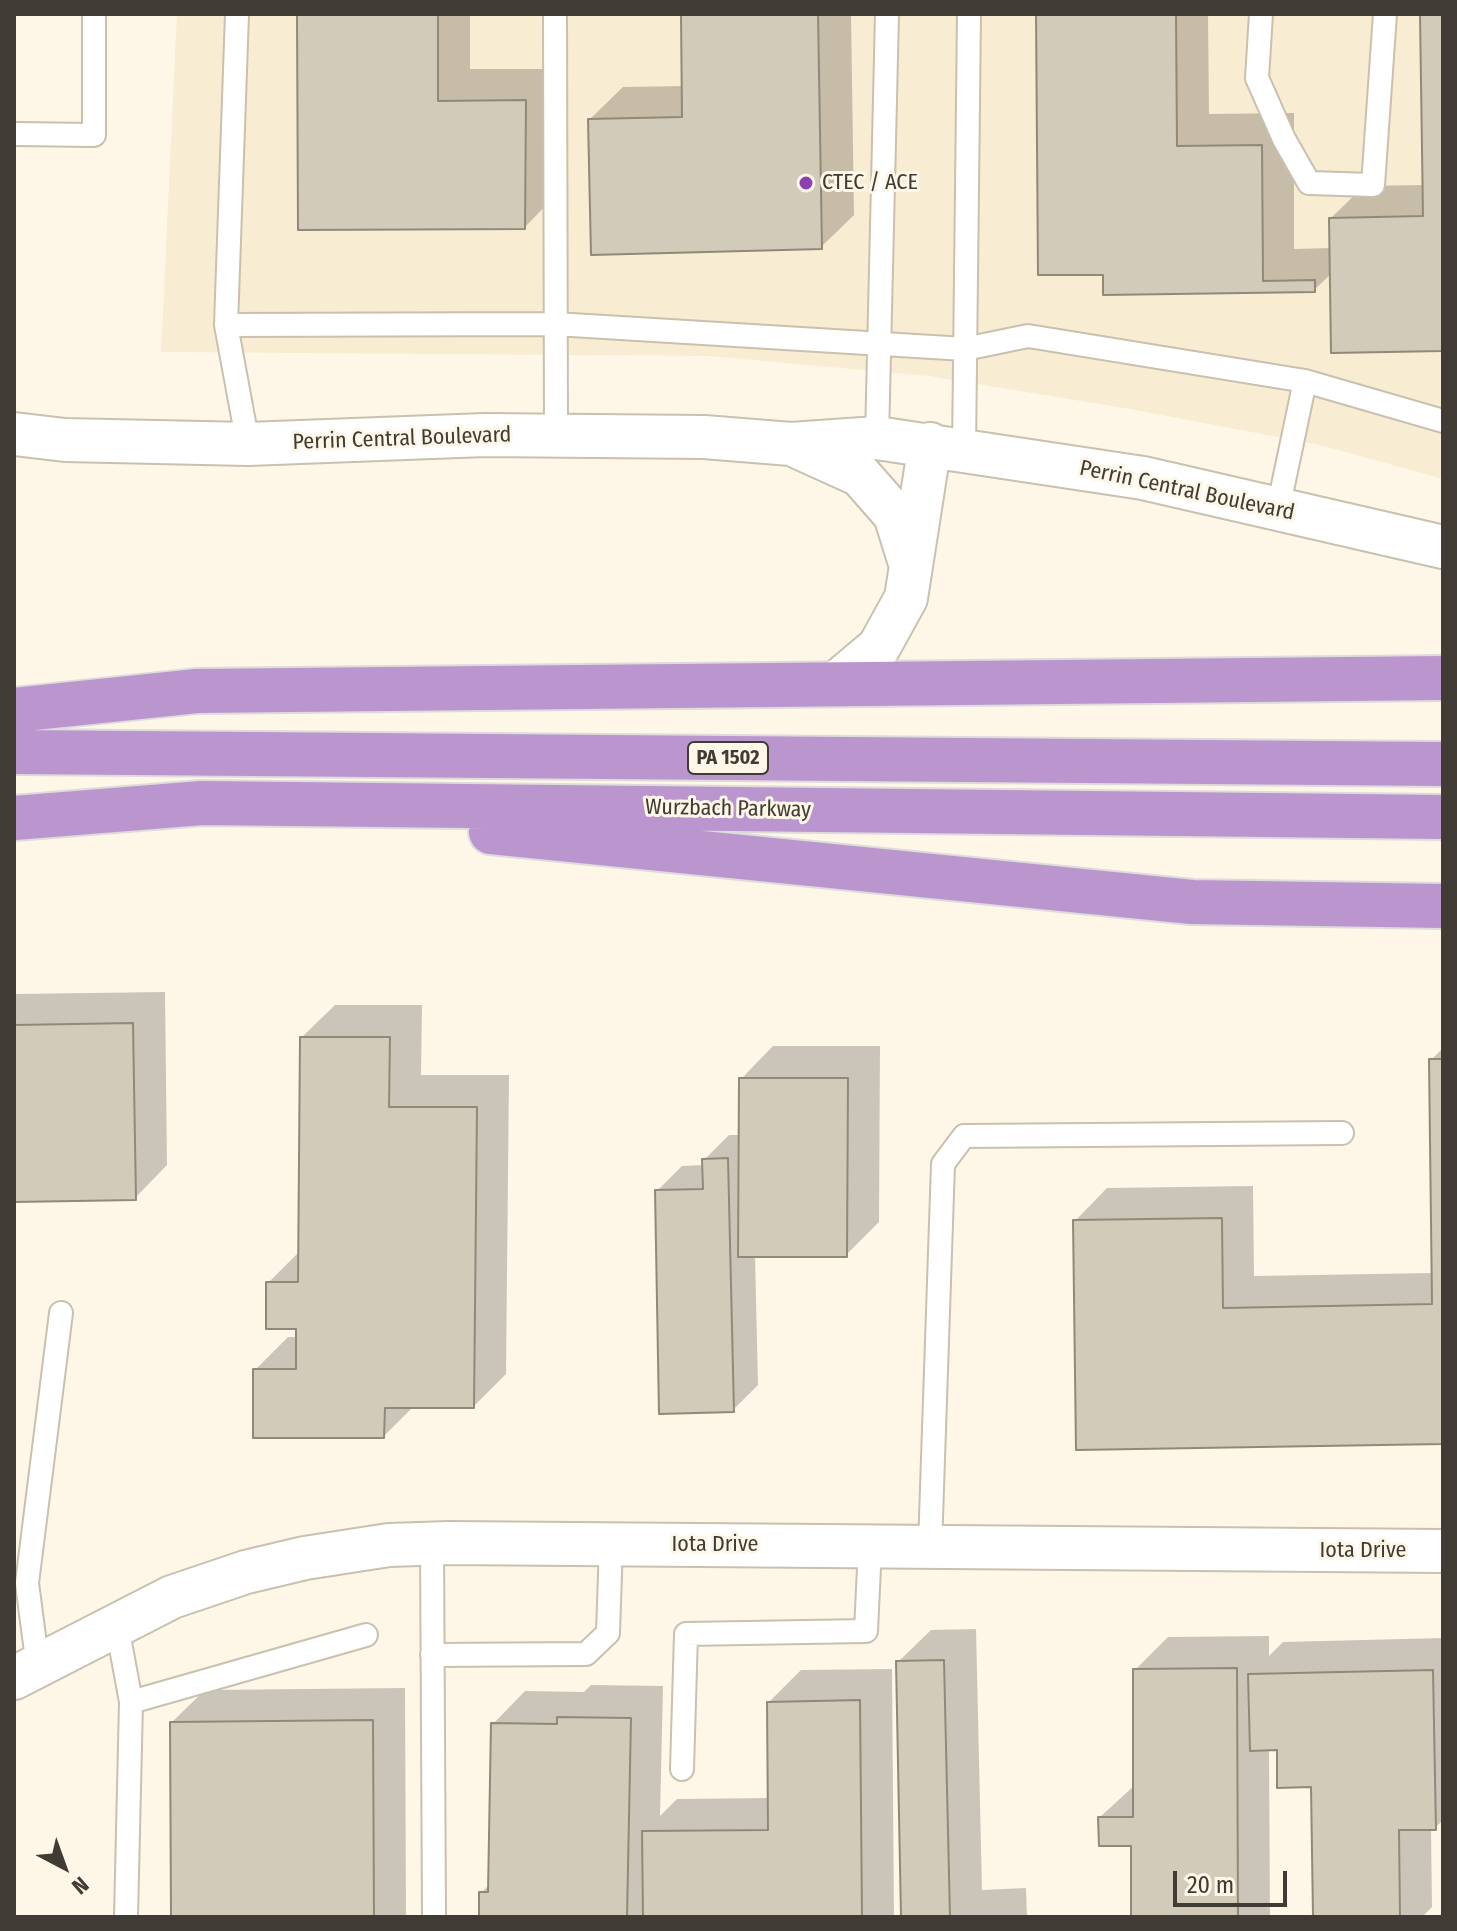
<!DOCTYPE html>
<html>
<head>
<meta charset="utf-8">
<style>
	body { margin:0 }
	#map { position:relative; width:1457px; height:1931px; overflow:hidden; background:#fef7e8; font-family:"Fira Sans Condensed",sans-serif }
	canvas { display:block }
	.frame { position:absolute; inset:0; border:16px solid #403c35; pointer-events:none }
	.north { position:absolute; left:24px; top:1827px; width:80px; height:80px; -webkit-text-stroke:6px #fef7e8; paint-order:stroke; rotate:139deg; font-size:22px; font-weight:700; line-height:32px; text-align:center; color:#403c35 }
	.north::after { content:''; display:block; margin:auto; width:28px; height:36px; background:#403c35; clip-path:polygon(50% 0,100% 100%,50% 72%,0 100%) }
	.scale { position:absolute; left:1173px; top:1871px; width:114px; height:36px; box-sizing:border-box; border:4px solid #403c35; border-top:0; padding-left:10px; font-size:24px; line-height:28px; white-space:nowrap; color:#403c35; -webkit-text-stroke:6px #fef7e8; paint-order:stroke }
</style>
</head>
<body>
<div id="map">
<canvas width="1457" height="1931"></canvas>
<div class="frame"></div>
<div class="north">N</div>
<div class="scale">20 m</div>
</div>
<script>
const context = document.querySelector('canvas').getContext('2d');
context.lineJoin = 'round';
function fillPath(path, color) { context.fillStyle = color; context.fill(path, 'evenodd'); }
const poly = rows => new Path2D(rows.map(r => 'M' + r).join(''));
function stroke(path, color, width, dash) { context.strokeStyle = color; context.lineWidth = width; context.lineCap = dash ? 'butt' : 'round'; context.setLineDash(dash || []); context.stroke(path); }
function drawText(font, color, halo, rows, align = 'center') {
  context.font = font + ' "Fira Sans Condensed",sans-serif'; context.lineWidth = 6; context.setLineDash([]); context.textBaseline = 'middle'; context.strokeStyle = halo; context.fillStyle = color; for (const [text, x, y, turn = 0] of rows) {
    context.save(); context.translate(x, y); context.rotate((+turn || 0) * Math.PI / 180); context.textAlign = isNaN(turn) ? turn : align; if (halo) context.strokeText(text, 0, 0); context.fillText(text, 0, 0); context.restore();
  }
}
fillPath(poly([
	[177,14,1443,14,1443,479,1320,445,1130,409,928,376,710,356,161,352]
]), '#f8ecd2');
fillPath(poly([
	[299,14,470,14,470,69,558,69,557,194,525,227],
	[683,14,851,14,854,215,821,247,590,119,623,87,684,86],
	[1038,14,1208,14,1209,114,1294,113,1294,249,1332,248,1331,218,1364,186,1424,185,1422,14,1443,14,1443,349,1332,273,1314,290,1105,273],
	[165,992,167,1165,135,1198,14,1200,14,994],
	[335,1005,422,1005,421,1075,509,1075,506,1374,474,1406,414,1406,384,1436,255,1370,288,1337,298,1337,298,1327,268,1283,301,1250,302,1037],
	[773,1046,880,1046,879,1222,846,1255,755,1255,758,1385,733,1410,657,1191,682,1166,704,1165,704,1160,729,1135,740,1135,741,1079],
	[1443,1048,1443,1442,1075,1221,1107,1188,1253,1186,1254,1276,1433,1273,1431,1060],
	[976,1629,982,1890,1026,1888,1027,1917,903,1917,898,1662,931,1630],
	[1269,1636,1269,1656,1283,1642,1443,1638,1443,1820,1435,1828,1431,1828,1432,1907,1422,1917,1315,1917,1313,1785,1279,1748,1269,1748,1270,1917,1133,1917,1133,1844,1100,1817,1135,1785,1135,1670,1168,1637],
	[892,1669,894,1917,481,1917,481,1893,490,1884,493,1724,525,1691,584,1692,591,1685,663,1686,660,1816,677,1799,770,1798,769,1702,801,1670],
	[405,1688,406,1917,173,1917,172,1722,205,1690]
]), '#0003');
const building = poly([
	[297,14,438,14,438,101,526,100,525,229,298,230,297,14],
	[681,14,818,14,822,249,591,255,588,119,682,117,681,14],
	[1036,14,1176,14,1177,146,1262,145,1263,281,1315,280,1315,292,1103,295,1103,275,1038,275,1036,14],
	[1420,14,1443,14,1443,351,1331,353,1329,218,1423,216,1420,14],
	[133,1023,136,1200,14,1202,14,1025,133,1023],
	[300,1037,390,1037,389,1107,477,1107,474,1408,385,1408,384,1438,253,1438,253,1369,296,1369,296,1329,266,1329,266,1282,298,1282,300,1037],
	[1429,1059,1443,1059,1443,1444,1076,1450,1073,1220,1222,1218,1223,1308,1432,1304,1429,1059],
	[739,1078,848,1078,847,1257,738,1257,739,1078],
	[728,1158,734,1412,659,1414,655,1190,703,1189,702,1159,728,1158],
	[944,1660,950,1917,901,1917,896,1661,944,1660],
	[1237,1668,1238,1917,1131,1917,1131,1846,1099,1846,1098,1817,1133,1817,1133,1669,1237,1668],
	[1433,1670,1436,1830,1399,1830,1400,1917,1313,1917,1311,1787,1277,1788,1277,1750,1250,1751,1248,1674,1433,1670],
	[860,1700,862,1917,643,1917,642,1831,768,1830,767,1702,860,1700],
	[557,1717,631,1718,627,1917,479,1917,479,1892,488,1892,491,1723,557,1724,557,1717],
	[373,1720,374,1917,171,1917,170,1722,373,1720]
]);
fillPath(building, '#d3cbb9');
stroke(building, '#918978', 2);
const service = poly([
	[237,14,226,325,248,444],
	[555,14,556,436],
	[1261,14,1257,78,1284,139,1309,183,1373,185,1385,14],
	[14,134,94,135,94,14],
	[226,325,555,324,965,349,1028,336,1305,381,1443,421],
	[877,438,887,14],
	[964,450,969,14],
	[1278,509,1305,381],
	[432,1544,434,1917],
	[930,1547,943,1164,964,1136,1342,1133],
	[117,1626,131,1702,126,1917],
	[432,1655,586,1654,608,1633,611,1544],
	[38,1667,27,1583,61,1313],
	[131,1702,366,1635],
	[682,1769,686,1634,866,1631,870,1546]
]);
const minor = poly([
	[14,434,65,440,248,444,485,435,704,437,791,444,877,438,1143,478,1443,547],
	[796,446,860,475,895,515,910,563],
	[835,684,879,647,906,598,930,444],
	[14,1678,172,1597,246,1572,305,1558,389,1545,449,1543,1443,1551]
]);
const motorway = poly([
	[14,710,197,691,1443,678],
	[14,752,1443,764],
	[14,818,202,803,1443,817],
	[491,832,1192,902,1443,906]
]);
stroke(service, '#c9c0ae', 26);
stroke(minor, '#c9c0ae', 46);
stroke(motorway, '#dddcdb', 48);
stroke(service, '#fff', 22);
stroke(minor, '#fff', 42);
stroke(motorway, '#bb95ce', 44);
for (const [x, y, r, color] of [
	[806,183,8,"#8f40b0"]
]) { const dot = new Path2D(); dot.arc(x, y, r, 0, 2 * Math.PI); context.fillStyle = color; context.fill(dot); stroke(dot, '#fef7e8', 3); }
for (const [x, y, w] of [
	[728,758,80]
]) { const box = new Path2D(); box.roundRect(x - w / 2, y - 16, w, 32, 6); context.fillStyle = '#fef7e8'; context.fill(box); stroke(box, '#403c35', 2); }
drawText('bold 20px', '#403c35', null, [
	["PA 1502",728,758]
]);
drawText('22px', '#403c35', '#fef7e8', [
	["CTEC / ACE",822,183]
], 'left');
drawText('22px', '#403c35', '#fef7e8', [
	["Perrin Central Boulevard",402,439,-2],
	["Perrin Central Boulevard",1187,491,12],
	["Wurzbach Parkway",728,809,1],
	["Iota Drive",715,1545],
	["Iota Drive",1363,1551]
]);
</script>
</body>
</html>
